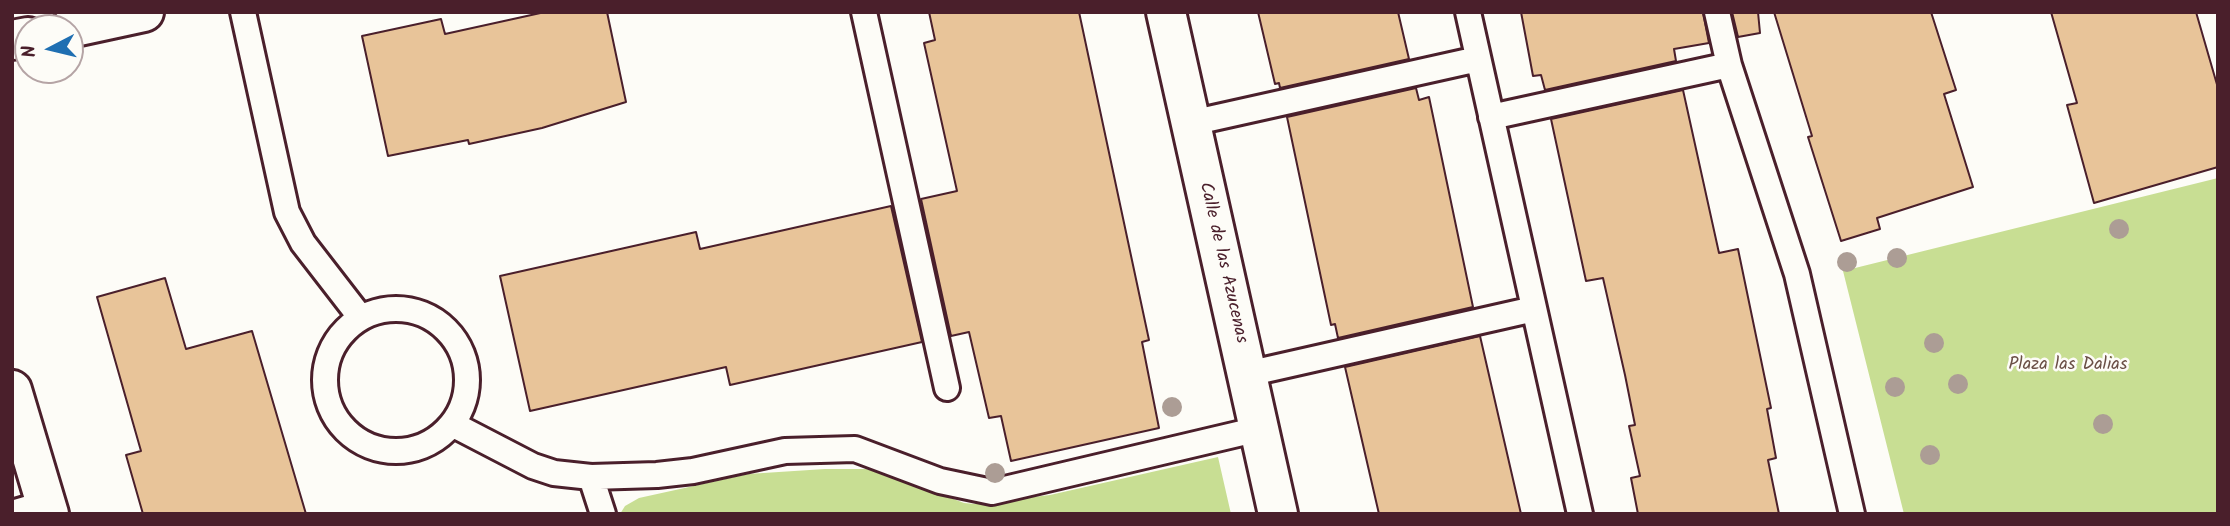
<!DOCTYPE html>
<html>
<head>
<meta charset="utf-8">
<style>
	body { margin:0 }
	#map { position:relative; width:2230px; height:526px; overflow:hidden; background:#fdfcf7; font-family:Kalam,sans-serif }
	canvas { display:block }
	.frame { position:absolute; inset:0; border:14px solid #4a1f2b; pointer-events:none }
	.north { position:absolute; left:14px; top:14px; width:70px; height:70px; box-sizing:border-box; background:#fdfcf7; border:2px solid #b5a4a5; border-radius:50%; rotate:263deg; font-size:19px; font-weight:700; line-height:28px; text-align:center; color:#4a1f2b }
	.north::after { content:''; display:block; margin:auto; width:24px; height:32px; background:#1f6fb2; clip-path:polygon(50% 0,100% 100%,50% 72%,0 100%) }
</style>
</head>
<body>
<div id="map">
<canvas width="2230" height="526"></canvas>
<div class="frame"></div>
<div class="north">N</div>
</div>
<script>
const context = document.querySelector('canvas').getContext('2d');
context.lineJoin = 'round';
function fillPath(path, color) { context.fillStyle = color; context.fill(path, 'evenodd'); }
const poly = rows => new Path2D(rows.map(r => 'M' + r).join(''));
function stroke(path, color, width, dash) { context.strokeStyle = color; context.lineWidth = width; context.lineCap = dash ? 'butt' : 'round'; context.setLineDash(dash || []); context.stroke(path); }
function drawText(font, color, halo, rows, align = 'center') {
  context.font = font + ' Kalam,sans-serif'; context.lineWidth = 5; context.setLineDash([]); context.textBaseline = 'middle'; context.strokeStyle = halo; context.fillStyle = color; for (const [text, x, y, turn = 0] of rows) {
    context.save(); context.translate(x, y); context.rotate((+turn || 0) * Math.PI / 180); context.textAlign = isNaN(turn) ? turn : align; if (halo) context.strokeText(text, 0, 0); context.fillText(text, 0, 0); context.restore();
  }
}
fillPath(poly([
	[2218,178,2218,514,1904,514,1843,271],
	[1218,457,1231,514,620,514,625,506,639,498,748,474,825,469,866,469,880,471,964,503,975,504,1050,495]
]), '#c8de93');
const building = poly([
	[545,12,607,12,626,102,542,128,469,144,468,140,388,156,362,36,441,19,445,34,545,12],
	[929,12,1079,12,1149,340,1142,342,1159,428,1011,461,1001,416,989,418,969,332,951,336,921,199,957,191,924,43,935,40,929,12],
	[1258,12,1398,12,1409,59,1280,88,1279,83,1275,84,1258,12],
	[1521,12,1703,12,1709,43,1674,49,1676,61,1545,90,1541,75,1533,76,1521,12],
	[1732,12,1758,12,1760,33,1738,37,1732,12],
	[1774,12,1931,12,1956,90,1944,94,1973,187,1877,218,1880,229,1841,241,1808,137,1812,136,1774,12],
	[2051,12,2196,12,2218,88,2218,167,2094,203,2067,105,2077,103,2051,12],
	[1416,88,1419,100,1429,97,1473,307,1338,338,1335,324,1331,325,1287,117,1416,88],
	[1683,90,1719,253,1738,249,1771,408,1767,409,1776,458,1768,460,1779,514,1638,514,1631,478,1640,476,1629,426,1635,425,1625,375,1603,278,1586,281,1551,119,1683,90],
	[891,206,922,342,730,385,726,367,530,411,500,276,696,232,700,249,891,206],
	[165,278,186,349,252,331,306,514,143,514,126,455,141,451,97,297,165,278],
	[1480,336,1521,514,1379,514,1345,367,1480,336]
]);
fillPath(building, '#e8c499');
stroke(building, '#4a1f2b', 2);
const lane = poly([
	[243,12,287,212,303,243,361,318],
	[864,12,947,388],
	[1468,12,1580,514],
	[1717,12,1729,65,1797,274,1852,514],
	[1491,117,1729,65],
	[1191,123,1478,59],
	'325 380a71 71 0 1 1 142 0a71 71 0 1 1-142 0Z',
	[1247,374,1534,309],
	[452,424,533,466,554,473,591,477],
	[12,513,46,503],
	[603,514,591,477,657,475,693,471,785,451,855,449,940,481,992,492,1259,429]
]);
const street = poly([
	[1166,12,1278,514],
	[70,28,144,12],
	[12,40,28,37],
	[12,390,49,514]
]);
stroke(lane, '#4a1f2b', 30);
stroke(street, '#4a1f2b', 44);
stroke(lane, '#fdfcf7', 24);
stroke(street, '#fdfcf7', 38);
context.fillStyle = '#ac9d95';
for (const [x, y] of [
	[2119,229],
	[1897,258],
	[1847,262],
	[1934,343],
	[1958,384],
	[1895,387],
	[1172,407],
	[2103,424],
	[1930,455],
	[995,473]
]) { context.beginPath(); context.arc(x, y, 10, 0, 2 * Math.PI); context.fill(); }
drawText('18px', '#4a1f2b', '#fdfcf7', [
	["Calle de las Azucenas",1222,263,77]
]);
drawText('18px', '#6a4f45', '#fdfcf7', [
	["Plaza las Dalias",2068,366]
]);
</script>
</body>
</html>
